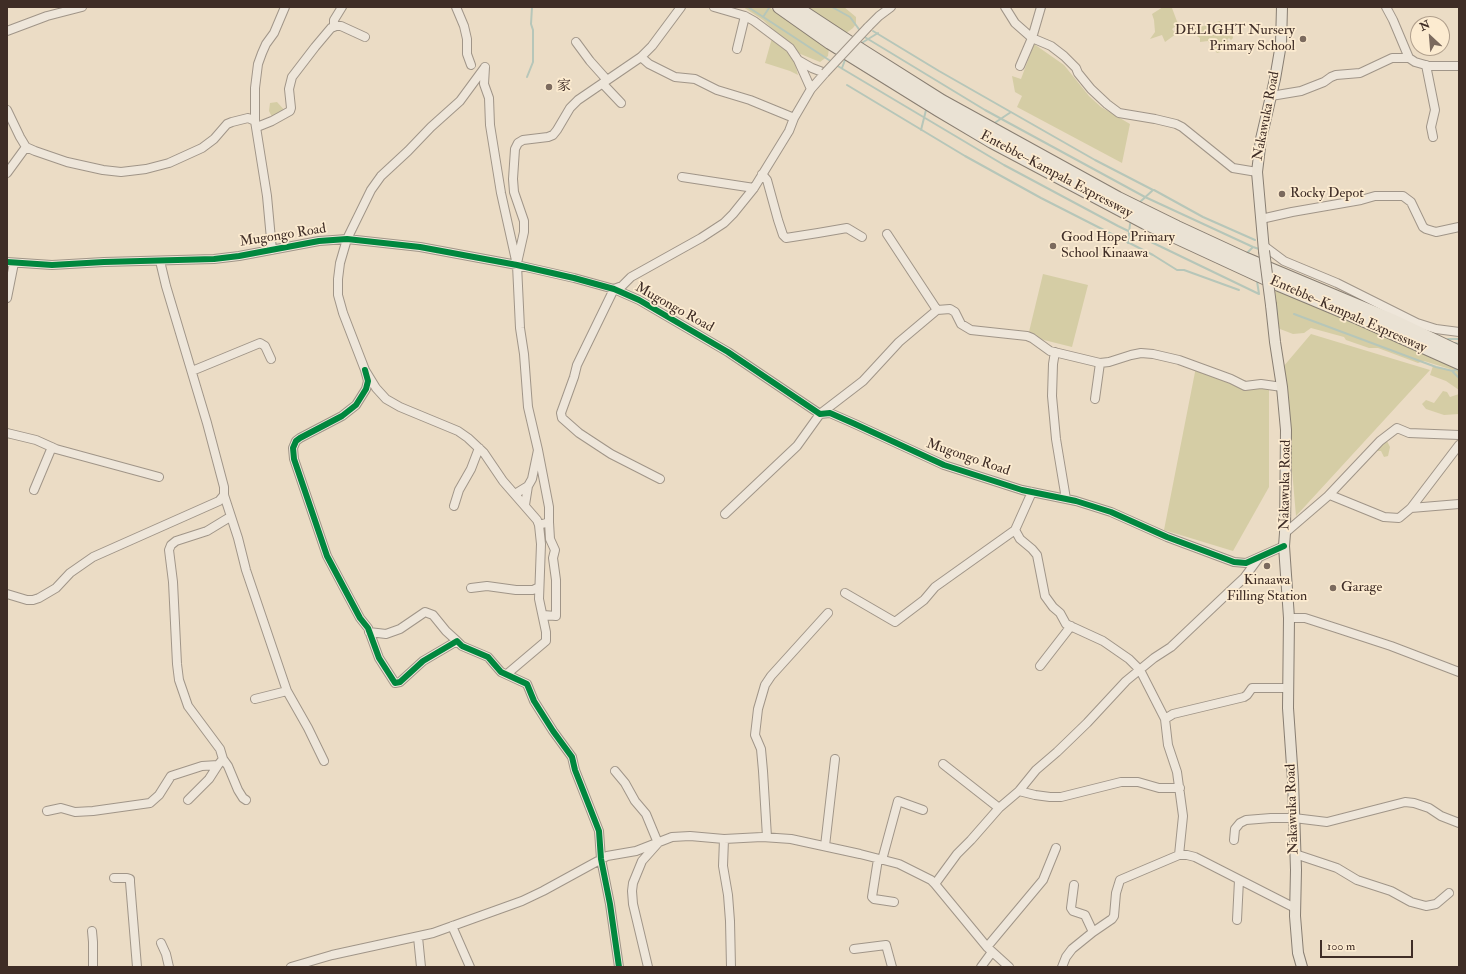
<!DOCTYPE html>
<html>
<head>
<meta charset="utf-8">
<style>
	body { margin:0 }
	#map { position:relative; width:1466px; height:974px; overflow:hidden; background:#ebdcc5; font-family:"IM FELL Double Pica",serif }
	canvas { display:block }
	.frame { position:absolute; inset:0; border:8px solid #3f2d26; pointer-events:none }
	.north { position:absolute; left:1410px; top:16px; width:40px; height:40px; box-sizing:border-box; background:#fcebd0; border:1px solid #b09f8c; border-radius:50%; rotate:334deg; font-size:11px; font-weight:700; line-height:16px; text-align:center; color:#3f2d26 }
	.north::after { content:''; display:block; margin:auto; width:14px; height:18px; background:#7b6a5e; clip-path:polygon(50% 0,100% 100%,50% 72%,0 100%) }
	.scale { position:absolute; left:1320px; top:940px; width:93px; height:18px; box-sizing:border-box; border:2px solid #3f2d26; border-top:0; padding-left:5px; font-size:12px; line-height:14px; white-space:nowrap; color:#3f2d26; -webkit-text-stroke:3px #fcebd0; paint-order:stroke }
</style>
</head>
<body>
<div id="map">
<canvas width="1466" height="974"></canvas>
<div class="frame"></div>
<div class="north">N</div>
<div class="scale">100 m</div>
</div>
<script>
const context = document.querySelector('canvas').getContext('2d');
context.lineJoin = 'round';
function fillPath(path, color) { context.fillStyle = color; context.fill(path, 'evenodd'); }
const poly = rows => new Path2D(rows.map(r => 'M' + r).join(''));
function stroke(path, color, width, dash) { context.strokeStyle = color; context.lineWidth = width; context.lineCap = dash ? 'butt' : 'round'; context.setLineDash(dash || []); context.stroke(path); }
function drawText(font, color, halo, rows, align = 'center') {
  context.font = font + ' "IM FELL Double Pica","Noto Serif SC",serif'; context.lineWidth = 3.5; context.setLineDash([]); context.textBaseline = 'middle'; context.strokeStyle = halo; context.fillStyle = color; for (const [text, x, y, turn = 0] of rows) {
    context.save(); context.translate(x, y); context.rotate((+turn || 0) * Math.PI / 180); context.textAlign = isNaN(turn) ? turn : align; if (halo) context.strokeText(text, 0, 0); context.fillText(text, 0, 0); context.restore();
  }
}
fillPath(poly([
	[743,7,769,7,829,48,828,56,820,62,798,53,763,20],
	[806,7,844,7,856,17,856,24,853,28,845,34],
	[1163,7,1170,7,1172,8,1178,24,1172,29,1176,34,1165,42,1162,35,1150,39,1155,32,1154,20,1152,14],
	[1220,21,1223,29,1229,27,1231,29,1233,38,1231,40,1229,38,1227,40,1231,44,1230,49,1217,53,1212,47,1208,41,1200,42,1200,38,1192,33,1191,29,1195,27,1197,28],
	[772,38,788,49,795,63,798,75,790,71,765,63],
	[1034,44,1064,65,1089,96,1101,107,1130,124,1122,163,1017,107,1022,96,1015,92,1012,76,1021,79],
	[277,102,287,113,272,117,269,111,270,103],
	[1043,274,1088,285,1072,347,1028,336],
	[1275,290,1430,356,1455,368,1455,369,1453,370,1424,361,1418,363,1378,348,1369,348,1346,340,1344,337,1311,328,1304,333,1293,334,1280,329,1278,327],
	[1311,334,1430,370,1296,516,1283,367],
	[1433,366,1452,371,1457,369,1459,371,1459,390,1446,381,1430,375],
	[1196,367,1269,389,1269,487,1233,551,1164,530],
	[1443,391,1447,392,1450,397,1459,394,1459,414,1444,415,1426,409,1422,404,1426,400,1434,403],
	[1386,439,1390,447,1388,456,1384,457,1381,451,1374,451]
]), '#d5cda5');
stroke(poly([
	[748,7,832,62],
	[832,7,850,17,861,32],
	[763,17,769,8],
	[873,31,939,71,1095,160,1153,190,1140,202],
	[863,36,985,110,1145,197,1253,247,1259,249],
	[860,44,878,33],
	[836,65,1004,165,1118,226,1259,294,1257,281],
	[842,68,845,60],
	[527,77,533,62,533,30,531,24,532,7],
	[847,85,965,156,1041,198,1153,255,1177,270,1184,270,1239,290],
	[993,124,1011,112],
	[921,130,926,110],
	[1154,190,1203,217,1255,240],
	[1128,243,1130,224],
	[1248,252,1253,247],
	[1276,305,1277,315],
	[1294,314,1436,367,1453,371,1457,369,1459,372],
	[1448,339,1459,339],
	[1455,343,1459,344],
	[1453,372,1459,378]
]), '#b6c6b9', 2);
const minor = poly([
	[456,7,464,26,467,39,467,54,471,65],
	[1005,7,1015,23,1032,38,1051,46,1064,56,1076,68,1078,73,1091,89,1107,104,1119,113,1155,119,1176,124,1182,127,1233,168,1257,172],
	[1386,7,1393,20,1409,58,1415,62,1429,66,1459,66],
	[334,26,334,20,342,7],
	[868,27,879,16,891,7],
	[7,31,47,16,82,7],
	[576,42,590,61,607,80],
	[737,49,745,16],
	[641,57,649,64,675,77,695,79,717,90,750,100,794,118],
	[798,60,811,89],
	[1426,65,1435,110,1431,127,1433,137],
	[1020,66,1032,38,1041,7],
	[485,67,460,101,431,127,408,151,381,176,371,190,347,239,340,263,338,279,338,295,343,313,365,370,376,388,386,399,400,407,458,431,468,438,484,453,503,481,537,520,539,525,541,544,539,599,546,632,546,641,507,674],
	[485,67,484,84,489,98,490,125,501,193,517,265,520,328,524,354,528,407,538,450],
	[603,84,621,103],
	[1271,96,1301,91,1324,82,1331,77,1336,75,1360,73,1392,58,1409,58],
	[7,110,20,137,26,147,35,151,67,162,103,170,121,172,146,169,169,163,202,148,214,139,227,124,232,122,248,118,255,121],
	[257,127,272,121,290,111,291,108,289,89,292,77,315,47,331,28,336,26,341,26,365,37],
	[7,173,26,147],
	[762,174,767,180,778,220,783,235,786,238,818,233,847,228,862,237],
	[682,177,754,188],
	[1261,219,1292,212,1361,200,1375,196,1403,196,1411,202,1423,227,1426,229,1436,232,1459,227],
	[1264,246,1284,261,1337,283,1417,323,1436,329,1459,332],
	[272,250,267,196,255,121,255,88,258,64,262,53,266,44,274,33,285,7],
	[160,261,166,286,207,423,224,487,224,495,238,538,246,570,287,691,308,728,324,761],
	[7,262,52,265,104,262,214,259,239,256,319,241,347,239,420,247,517,265,574,278,614,289,639,300,728,352,820,414,830,413,855,424,944,465,1022,490,1076,501,1111,512,1167,537,1234,562,1246,563,1284,546],
	[517,263,524,232,524,221,514,192,513,179,515,149,518,143,523,140,548,137,553,135,557,130,570,108,578,100,641,57,652,46,681,7],
	[7,298,14,263],
	[937,310,950,309,955,312,961,324,971,330,1027,336,1032,338,1050,351,1100,363,1109,362,1131,355,1141,353,1153,354,1179,360,1231,379,1245,386,1261,384,1282,387],
	[1055,352,1053,364,1052,396,1056,439,1066,499],
	[365,370,368,381,366,389,356,405,342,416,300,438,296,441,293,448,294,459,327,556,360,618,368,628,379,658,395,683,400,682,423,661,457,641,462,646,488,657,501,672,527,684,534,701,553,731,572,757,575,770,599,831,601,859,610,904,619,967],
	[192,371,260,343,265,346,271,359],
	[1095,399,1100,363],
	[7,433,36,440,56,449,159,477],
	[660,479,611,454,579,433,562,418,561,413,574,377,577,365,614,289,622,286,631,277,701,238,724,223,733,214,754,188,789,131,794,118,811,89,825,73,812,68,798,60,790,48,754,21,745,16,714,7],
	[34,490,52,447],
	[515,494,528,486,532,479,538,450,549,507,549,522,539,525],
	[1328,496,1380,441,1397,428,1409,433,1459,435],
	[525,505,528,486],
	[454,506,459,490,471,469,479,448],
	[1411,508,1459,504],
	[725,514,797,446,820,414,863,381,899,342,937,310,887,234],
	[230,517,207,531,176,541,171,545,169,550,173,582,177,664,179,680,188,706,220,749,223,759,228,766,238,790,243,798,246,800],
	[1015,530,1020,539,1032,549,1037,555,1045,596,1053,607,1060,613,1066,624,1103,641,1129,659,1140,670,1165,719],
	[1285,533,1328,496,1330,495,1384,517,1399,518,1411,508,1459,445],
	[471,588,487,586,516,590,533,590,539,587],
	[845,593,895,622,924,600,935,587,1015,530,1032,492],
	[7,594,27,600,33,600,39,598,56,588,70,573,93,557,219,501,224,495],
	[543,615,556,616,556,580,553,558,555,550,550,539,549,522],
	[1289,618,1305,618,1336,628,1391,646,1459,672],
	[369,632,386,634,400,629,425,612,433,615,446,631,457,641],
	[1040,666,1071,626],
	[255,699,287,691],
	[943,764,999,808],
	[615,771,625,783,635,801,646,814,658,843,642,861,633,883,632,891,633,904,648,967],
	[1019,791,1035,795,1050,797,1061,797,1121,782,1138,782,1159,788,1180,788],
	[188,800,209,779,218,765],
	[47,811,61,808,75,812,93,811,150,803,159,795,171,776,202,766,218,765,223,759],
	[767,837,763,771,761,749,755,735,758,709,765,685,771,676,828,613],
	[724,839,723,866,728,895,730,921,731,967],
	[1234,840,1235,829,1240,823,1246,820,1271,818,1294,818,1327,822,1405,802,1414,803,1429,808,1441,816,1459,823],
	[825,846,835,759],
	[1295,854,1337,868,1357,880,1391,891,1411,902,1426,906,1436,904,1449,893],
	[1179,855,1183,816,1177,772,1168,745,1165,719,1173,714,1244,697,1247,695,1252,688,1289,688],
	[878,859,872,897,874,899,894,902],
	[882,860,898,801,923,810],
	[114,878,127,878,130,879,130,882,137,967],
	[935,884,957,854,971,840,999,808,1019,791,1036,770,1057,752,1087,723,1126,681,1154,658,1171,647,1229,592,1244,578,1258,559],
	[1074,885,1071,908,1073,911,1085,915,1093,932],
	[1237,920,1239,880],
	[452,926,470,967],
	[92,931,93,942,93,967],
	[418,937,421,967],
	[161,943,166,954,169,967],
	[987,947,1043,880,1056,848],
	[854,949,886,945,892,967],
	[291,967,332,955,433,933,522,901,543,891,607,856,636,851,672,837,690,836,724,839,762,837,791,839,860,854,899,864,931,880,935,884,987,947,1009,967],
	[981,967,992,952],
	[1062,967,1066,957,1072,949,1093,932,1112,919,1114,916,1116,893,1120,880,1179,855,1187,855,1195,857,1295,908]
]);
const major = poly([
	[1264,251,1257,172,1261,139,1275,79,1281,44,1282,7],
	[1271,305,1275,342,1282,387,1286,430,1285,533,1284,546,1289,618,1288,708,1293,780,1296,870,1295,916,1298,953,1302,967]
]);
const highway = poly([
	[779,7,830,43,938,110,992,142,1145,223,1279,285,1358,318,1459,363],
	[796,7,863,51,942,101,1118,198,1177,227,1244,258,1392,320,1459,352]
]);
stroke(minor, '#a09588', 10);
stroke(major, '#887e72', 12);
stroke(highway, '#887e72', 14);
stroke(minor, '#eee6da', 8);
stroke(major, '#eae2d4', 10);
stroke(highway, '#eae2d4', 12);
const minorBridge = poly([
	[825,73,868,27]
]);
const majorBridge = poly([
	[1264,251,1271,305]
]);
stroke(minorBridge, '#a09588', 10, []);
stroke(majorBridge, '#887e72', 12, []);
stroke(minorBridge, '#eee6da', 8);
stroke(majorBridge, '#eae2d4', 10);
stroke(poly([
	[7,262,52,265,104,262,214,259,239,256,319,241,347,239,420,247,517,265,574,278,614,289,639,300,728,352,820,414,830,413,855,424,944,465,1022,490,1076,501,1111,512,1167,537,1234,562,1246,563,1284,546],
	[365,370,368,381,366,389,356,405,342,416,300,438,296,441,293,448,294,459,327,556,360,618,368,628,379,658,395,683,400,682,423,661,457,641,462,646,488,657,501,672,527,684,534,701,553,731,572,757,575,770,599,831,601,859,610,904,619,967]
]), '#00873e', 6);
for (const [x, y, r, color] of [
	[1303,39,4,"#7b6a5e"],
	[549,87,4,"#7b6a5e"],
	[1282,194,4,"#7b6a5e"],
	[1053,246,4,"#7b6a5e"],
	[1267,566,4,"#7b6a5e"],
	[1333,588,4,"#7b6a5e"]
]) { const dot = new Path2D(); dot.arc(x, y, r, 0, 2 * Math.PI); context.fillStyle = color; context.fill(dot); stroke(dot, '#fcebd0', 1.5); }
drawText('14px', '#3f2d26', '#fcebd0', [
	["DELIGHT Nursery",1295,31,"right"],
	["Primary School",1295,47,"right"],
	["家",557,87],
	["Rocky Depot",1290,194],
	["Good Hope Primary",1061,238],
	["School Kinaawa",1061,254],
	["Kinaawa",1267,581,"center"],
	["Filling Station",1267,597,"center"],
	["Garage",1341,588]
], 'left');
drawText('14px', '#3f2d26', '#fcebd0', [
	["Nakawuka Road",1267,116,-79],
	["Entebbe–Kampala Expressway",1056,175,28],
	["Mugongo Road",283,236,-9],
	["Mugongo Road",674,308,29],
	["Entebbe–Kampala Expressway",1348,315,24],
	["Mugongo Road",968,458,19],
	["Nakawuka Road",1286,485,-89],
	["Nakawuka Road",1293,809,-92]
]);
</script>
</body>
</html>
